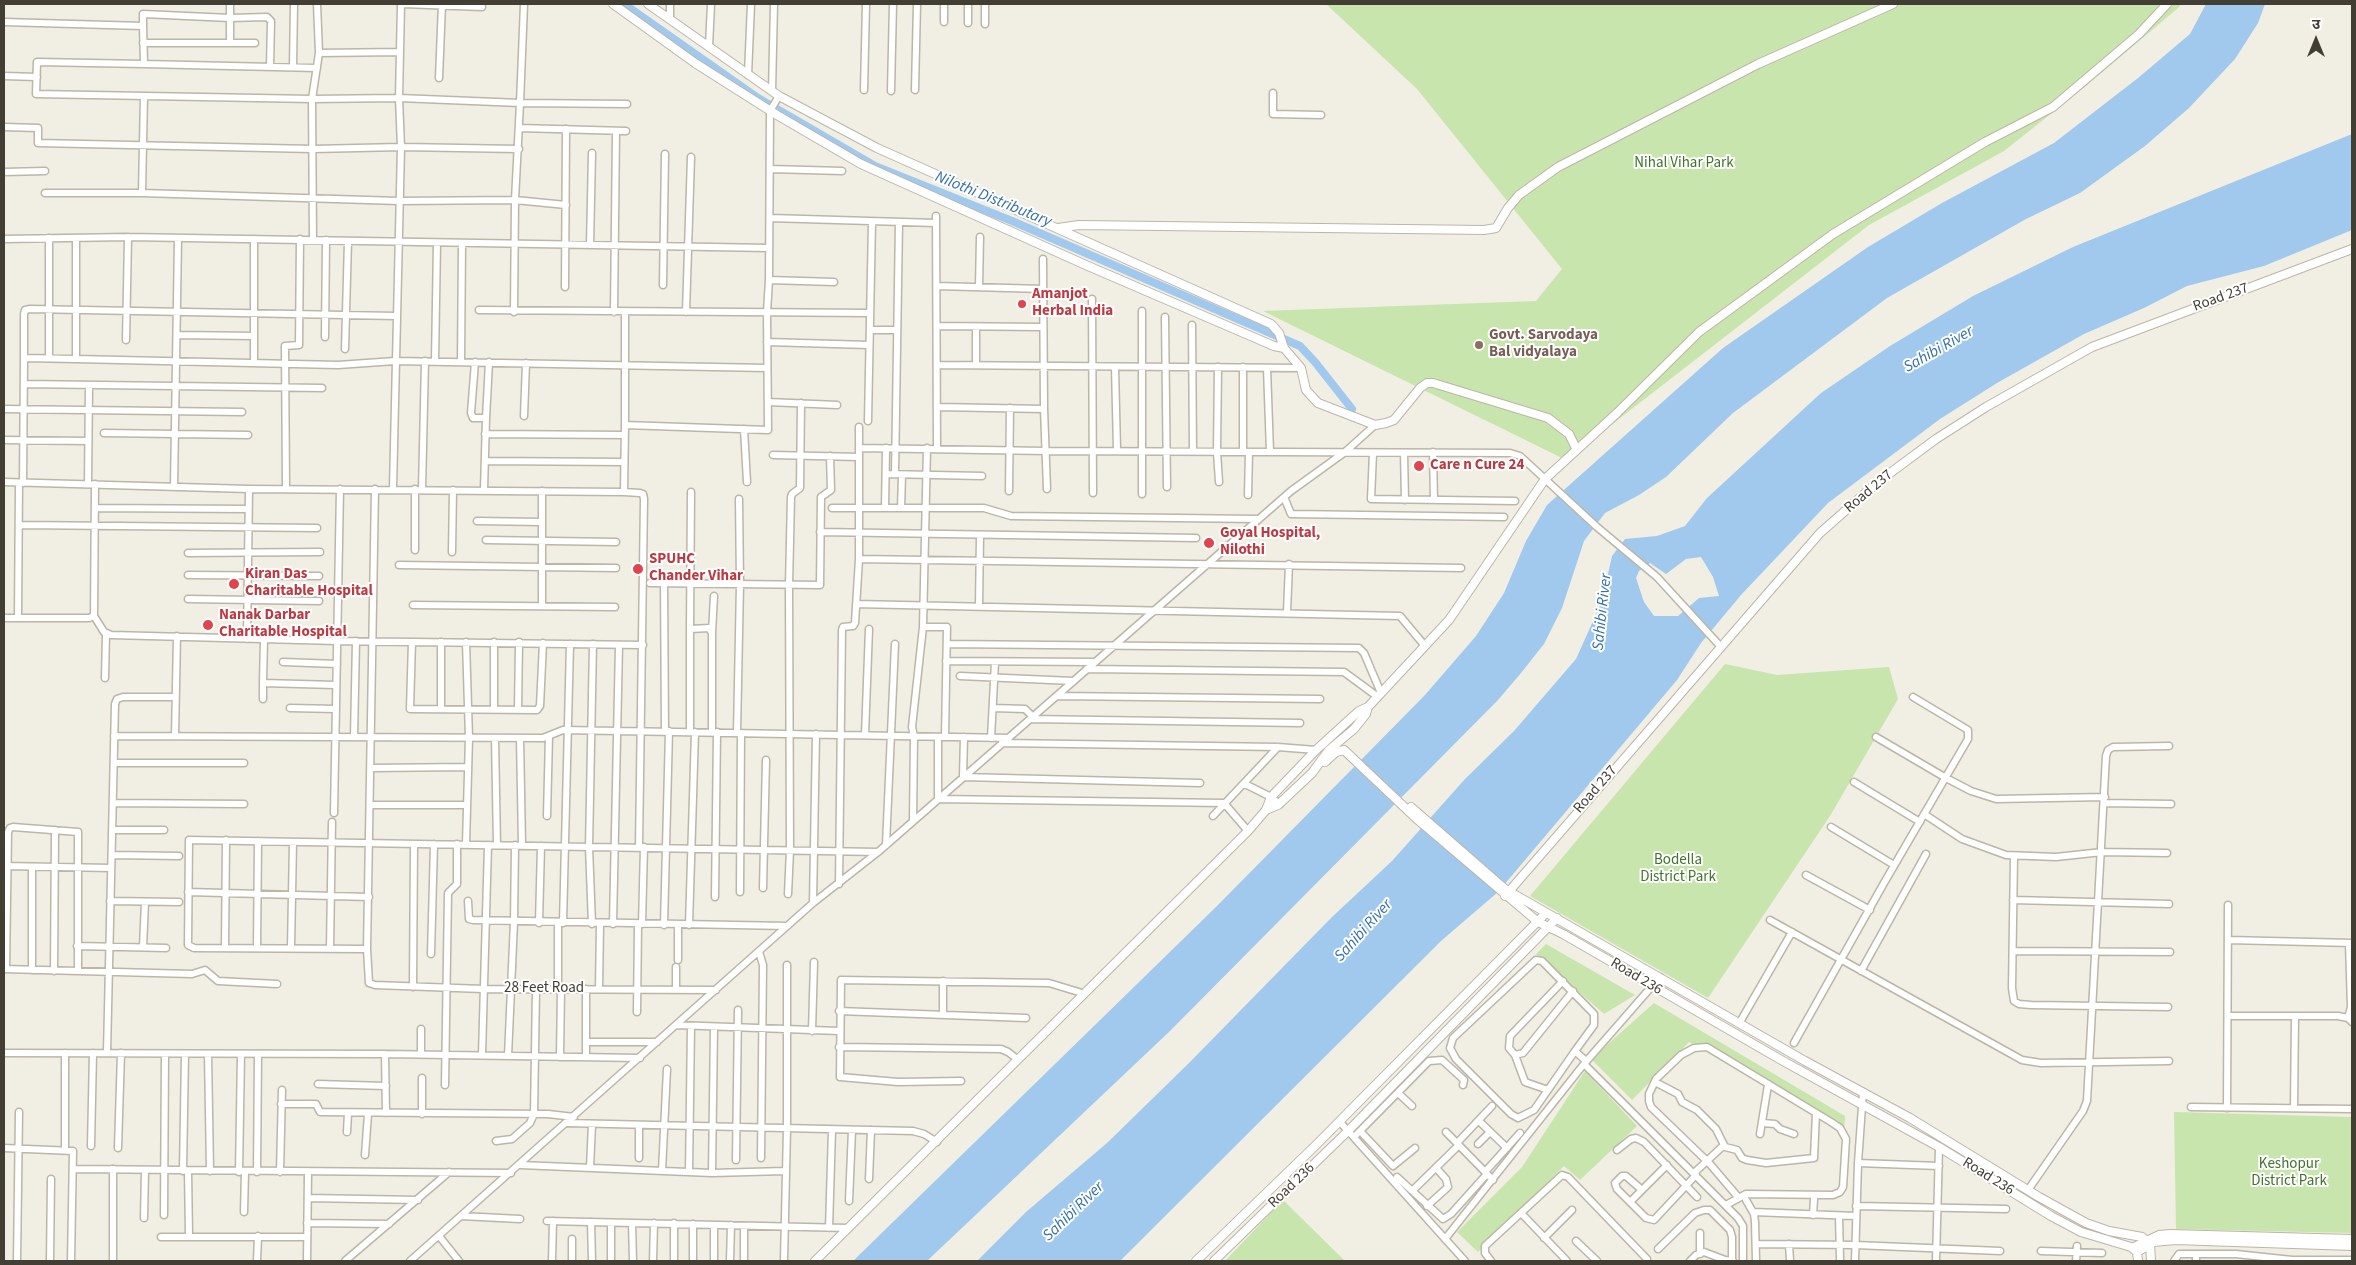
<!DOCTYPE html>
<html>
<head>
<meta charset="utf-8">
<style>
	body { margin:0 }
	#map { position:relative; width:2356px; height:1265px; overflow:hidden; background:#f1eee4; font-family:"Source Sans 3","Noto Sans Devanagari",sans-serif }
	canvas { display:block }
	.frame { position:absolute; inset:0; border:5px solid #433e34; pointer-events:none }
	.north { position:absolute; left:2291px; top:15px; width:50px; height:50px; -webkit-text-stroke:4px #fff; paint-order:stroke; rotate:0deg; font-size:14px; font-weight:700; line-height:20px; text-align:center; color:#433e34 }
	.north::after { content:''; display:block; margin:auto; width:18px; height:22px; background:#433e34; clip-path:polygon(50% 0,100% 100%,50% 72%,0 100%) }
</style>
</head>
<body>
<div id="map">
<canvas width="2356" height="1265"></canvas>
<div class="frame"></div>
<div class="north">उ</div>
</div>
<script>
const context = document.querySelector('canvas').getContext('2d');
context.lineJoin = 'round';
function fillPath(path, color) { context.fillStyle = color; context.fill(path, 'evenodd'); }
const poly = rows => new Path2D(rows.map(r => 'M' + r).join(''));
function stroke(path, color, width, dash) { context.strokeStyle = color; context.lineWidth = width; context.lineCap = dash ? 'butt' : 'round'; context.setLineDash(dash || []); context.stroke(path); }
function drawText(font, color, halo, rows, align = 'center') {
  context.font = font + ' "Source Sans 3",sans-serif'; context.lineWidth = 4; context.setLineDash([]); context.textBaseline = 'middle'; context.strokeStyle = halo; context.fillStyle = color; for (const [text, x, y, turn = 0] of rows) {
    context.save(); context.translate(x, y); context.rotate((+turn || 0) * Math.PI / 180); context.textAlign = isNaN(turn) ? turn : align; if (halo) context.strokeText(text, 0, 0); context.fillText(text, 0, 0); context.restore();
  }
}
fillPath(poly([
	[1326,4,2181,4,2178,8,2086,86,2004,151,1869,225,1566,460,1263,311,1536,301,1562,269,1417,89],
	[1725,664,1777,675,1889,667,1898,699,1830,816,1708,998,1530,896],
	[1546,944,1635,995,1604,1014,1536,954],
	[1654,1003,1845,1116,1844,1133,1689,1042,1632,1100,1591,1059],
	[1585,1071,1637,1126,1580,1180,1564,1166,1478,1252,1457,1232,1522,1167],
	[2174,1112,2352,1117,2352,1233,2176,1229],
	[1283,1200,1345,1261,1225,1261]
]), '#c8e5ad');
fillPath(poly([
	[2206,4,2265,4,2258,23,2235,59,2189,108,2145,146,2080,193,2026,219,1887,298,1733,413,1666,477,1639,495,1605,513,1584,541,1562,608,1544,644,1521,673,1498,700,1170,1031,927,1261,853,1261,1217,906,1425,695,1476,636,1504,593,1526,541,1547,505,1723,348,1868,247,1942,203,2054,143,2138,78,2190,34],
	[2352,134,2352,230,2264,266,2187,286,2144,308,2084,334,1997,383,1940,419,1828,503,1741,595,1701,643,1677,680,1498,892,1441,941,1120,1261,977,1261,1026,1212,1107,1143,1189,1063,1332,917,1392,861,1465,779,1514,731,1576,659,1602,601,1612,556,1625,539,1657,536,1685,526,1707,498,1821,393,1890,346,1973,296,2073,247],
	[1701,557,1713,577,1719,596,1699,598,1678,616,1654,616,1644,602,1636,578,1639,571,1650,563,1666,574,1686,559]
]), '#a1c9ed');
stroke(poly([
	[624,4,758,98,875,166,1012,221,1300,346,1315,362,1352,409]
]), '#a1c9ed', 8);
const minor = poly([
	[230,4,230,43],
	[403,4,482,7],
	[670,19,670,4],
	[4,22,143,26,143,14,230,18,267,17,271,21,270,67],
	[944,22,944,4],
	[968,23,968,4],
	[985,24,985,4],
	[143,26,144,64,37,62,36,94,312,99,399,98,520,103,524,4],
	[143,43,255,43],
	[709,46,711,4],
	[319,53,400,52],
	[144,64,317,68],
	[293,67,294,4],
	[748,75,751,4],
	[4,76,37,77],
	[439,78,442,4],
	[864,90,866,4],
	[915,90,917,4],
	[772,91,774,4],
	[891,91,893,4],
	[1273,93,1273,114,1321,115],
	[4,127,38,128,38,143,313,149,401,147,519,149],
	[519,128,626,131],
	[770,169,842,171],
	[4,172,45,171],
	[45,193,142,193,399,201,515,200,566,205],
	[142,193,144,96],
	[936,216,937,449],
	[770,218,936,223],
	[49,238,49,358],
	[4,239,128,237,769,248],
	[313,240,312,99,319,53,317,4],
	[590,245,592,153],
	[1043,259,1044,409,1047,489],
	[769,280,834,282],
	[663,285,665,154],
	[937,286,1043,289],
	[565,287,566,129],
	[979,287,980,237],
	[1092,299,1093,493],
	[479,310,870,313],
	[1142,311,1142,494],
	[514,312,515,200,520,103,627,104],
	[614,312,616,131],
	[686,312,691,157],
	[1165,317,1167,487],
	[1192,325,1193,451],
	[937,326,1043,327],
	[976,327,976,365],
	[870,330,897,330],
	[177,335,254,336],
	[325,337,326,240],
	[126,340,128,237],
	[767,342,869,345],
	[345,349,348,241],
	[24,358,24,314,25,310,30,309,396,316],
	[76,359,338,365,395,361,767,368],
	[435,361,437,243],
	[254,362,254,239],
	[461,362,462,243],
	[475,362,471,413,473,418,486,418,484,490],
	[937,365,1301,368],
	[1115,367,1117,450],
	[1218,367,1217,452,1219,482],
	[1243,367,1243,452],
	[1267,368,1270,452],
	[24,384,322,388],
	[768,402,837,405],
	[937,407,1044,409],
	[4,409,242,412],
	[524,416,526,363],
	[486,418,489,362],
	[868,421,872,222],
	[625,425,625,312],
	[859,427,859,448],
	[744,429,747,482],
	[104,433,248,435],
	[485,434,625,435],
	[4,440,88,441],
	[1433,452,1434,500],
	[1373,453,1371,499,1515,501],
	[1404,453,1405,500],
	[773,455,859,457],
	[485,461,624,462],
	[886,474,982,476],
	[895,474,899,222],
	[4,482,249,489,624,492,625,425,768,430,767,312,769,280,770,111,779,96],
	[23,483,24,358,76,359,76,238],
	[88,484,89,385],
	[174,487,178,238],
	[286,489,285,346,299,345,300,239],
	[375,489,367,949,369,983,375,985,483,989,716,990],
	[393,489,401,147,399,98,401,4],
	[422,489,425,361],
	[542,491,542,606],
	[1009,491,1010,408],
	[624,492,640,493,643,494,644,499,639,847],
	[691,492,690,629,709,628,712,633,712,732],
	[1248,495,1249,452],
	[1284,497,1291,514,1504,517],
	[95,508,248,509],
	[832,508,984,508,1011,516,1259,519],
	[885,508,886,448],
	[901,508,902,475],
	[477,521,542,522],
	[19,525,317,528],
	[820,532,1196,538],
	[486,540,616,542],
	[415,550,415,489],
	[452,552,453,490],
	[188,553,320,552],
	[399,565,616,568],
	[1461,568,859,559,859,448,1046,451,1510,453,1520,456,1597,527,1657,577,1721,647],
	[188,575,319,576],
	[650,583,820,585,821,497,831,490,830,456],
	[664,583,665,731],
	[188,599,319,601],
	[856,604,1400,616,1425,646],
	[413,605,615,607],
	[979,606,980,536],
	[1287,612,1289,564],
	[94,616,104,632,111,635,337,641,643,645],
	[4,618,89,618,94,616,95,484],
	[18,618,19,483],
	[923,627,947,627,945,737],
	[690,629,690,732],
	[712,633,714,596],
	[247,639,249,489],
	[412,642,410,709,537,710,540,706,543,643],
	[441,642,441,709],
	[466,642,469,738,466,844],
	[494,642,494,709],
	[947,644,1359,648,1364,653,1381,693],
	[946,661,1095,662],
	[283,662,337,664],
	[1087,669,1344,672,1378,697],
	[960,676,1073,681],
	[105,678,106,634],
	[263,683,264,639],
	[1057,696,1320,699],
	[263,699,263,683,336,685],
	[290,708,336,709],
	[993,708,1025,709,1033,717],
	[518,710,519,642],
	[1030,719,1300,723],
	[737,733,740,584,739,499],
	[865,735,869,629],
	[114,736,543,738,563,730,1009,738],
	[175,736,177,636],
	[354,737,356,641],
	[964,737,963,777,1200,783],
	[1876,737,1946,778,1971,791,1996,799,2105,797],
	[495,738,497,845],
	[520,738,522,845],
	[991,738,995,662],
	[1002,743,1278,747,1316,750],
	[114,763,244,763],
	[372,768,468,767],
	[1854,782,1920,822],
	[1245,784,1271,797,1280,804],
	[938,799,1224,803,1248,831],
	[938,799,938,737],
	[113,803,244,804],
	[2104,803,2171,804],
	[371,805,467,805],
	[334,813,340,489],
	[1924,814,1962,839,2006,855,2056,857,2102,852,2167,853],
	[547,816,549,736],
	[1213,816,1278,747],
	[913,821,914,736,912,727,923,627,927,448],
	[1831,827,1894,865],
	[112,830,164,830],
	[886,845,895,644],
	[112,855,179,856],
	[2014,856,2012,988,2014,1001,2019,1004,2031,1005,2168,1007],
	[5,866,111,868],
	[32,867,32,970],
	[1806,875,1870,910],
	[839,884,842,630,843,627,853,626,855,623,859,559],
	[763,888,766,760],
	[188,892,369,897],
	[740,892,741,733],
	[788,894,790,850,789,585,791,497,792,494,800,488,801,403],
	[715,897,717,732],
	[2013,900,2169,904],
	[110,901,179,902],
	[468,901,469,919,473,920,787,926],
	[813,903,816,734],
	[1770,920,2022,1060,2041,1063,2169,1061],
	[539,923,541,846],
	[563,923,570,644],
	[592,924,589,847,593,644],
	[613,924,619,645],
	[642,924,644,847],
	[664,925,669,731],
	[689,925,695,732],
	[2228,940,2352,943],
	[77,946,166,948],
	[143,947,145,902],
	[225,948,226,840],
	[257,948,258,841],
	[291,948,293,842],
	[330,948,332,822],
	[367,949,194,948,188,945,189,840,878,852],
	[2013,951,2170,952],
	[759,952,763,965,761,1158],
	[431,954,434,844],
	[678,960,678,925],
	[4,969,192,974,205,970,218,981,277,984],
	[6,969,8,832,10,828,13,827,78,832,78,971],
	[54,971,55,830],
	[1861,971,1926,854],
	[943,981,943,1015],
	[1563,981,1510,1036,1509,1048,1515,1055,1523,1053,1573,991],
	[413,987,414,844],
	[558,989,558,923],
	[599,989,600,924],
	[676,990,676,967],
	[839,1011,1026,1018],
	[637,1012,638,924],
	[2228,1016,2338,1016,2348,1018,2352,1022],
	[2348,1018,2351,1007,2349,943],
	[1740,1022,1792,932],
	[676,1025,839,1031],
	[812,1031,814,962],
	[586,1042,657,1042],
	[1794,1043,1884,883,1968,739,1968,730,1913,697],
	[839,1047,1001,1049,1008,1052,1017,1059],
	[1575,1051,1534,1110,1518,1118,1511,1114,1456,1059,1450,1048,1453,1038,1536,960,1542,961,1594,1014,1594,1025,1575,1051,1586,1061],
	[4,1053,385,1054,640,1058],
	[65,1053,65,1149],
	[107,1053,115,704,117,699,123,697,175,697],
	[208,1054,210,1171],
	[385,1054,386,1113],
	[421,1054,421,1029],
	[482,1055,488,845],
	[1515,1055,1525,1082,1548,1090],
	[508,1056,514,922,515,845],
	[560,1057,561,989],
	[586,1057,586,989],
	[1584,1064,1738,1218,1743,1226,1743,1261],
	[961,1081,898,1082,840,1077,841,980,1049,983,1082,993],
	[1655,1082,1678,1094,1682,1102,1697,1110,1716,1129,1725,1147,1737,1150,1742,1158,1747,1160,1766,1163,1814,1158,1816,1113],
	[318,1084,386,1086],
	[445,1085,448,893,457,884,457,844],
	[1398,1093,1412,1106],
	[281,1104,316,1104,320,1112,548,1114,574,1117],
	[2191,1107,2352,1109],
	[2227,1108,2228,905],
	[2294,1108,2295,1016],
	[422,1114,422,1078],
	[1479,1121,1507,1148],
	[1340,1122,1465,1261],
	[567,1123,913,1131,924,1134,937,1142],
	[1762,1123,1775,1124,1780,1129,1794,1134],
	[347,1132,348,1113],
	[1361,1132,1393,1166,1415,1148],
	[1446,1132,1493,1180],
	[1760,1134,1768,1085],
	[1354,1137,1429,1061,1442,1060,1464,1080,1463,1085],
	[496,1141,512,1139,530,1123,534,1114,536,989],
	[1457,1143,1492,1106],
	[1478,1144,1490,1132],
	[91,1146,93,1053],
	[4,1148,73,1151,71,1261],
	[118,1148,121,1053],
	[1617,1150,1631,1139,1636,1138,1644,1142,1697,1197],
	[365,1155,368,1114],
	[639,1158,639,1125],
	[736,1160,738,1010],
	[1858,1163,1939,1166],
	[520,1165,712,1173,785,1171],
	[590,1168,592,1124],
	[73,1169,511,1173],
	[113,1169,113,1261],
	[183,1171,185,1054],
	[188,1171,189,1236],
	[662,1171,667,1069],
	[239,1172,241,1054],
	[257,1172,258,1054],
	[280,1172,282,1090],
	[689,1172,691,1026],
	[1485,1172,1520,1133],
	[712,1173,714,1027],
	[1694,1173,1724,1145],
	[1397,1177,1443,1219,1451,1214,1487,1174],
	[869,1179,871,1130],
	[1642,1190,1626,1176,1622,1176,1615,1183,1617,1189,1646,1218,1654,1220,1696,1175],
	[2028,1190,2083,1111,2087,1101,2106,756,2108,750,2113,747,2169,746],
	[1412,1191,1459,1145],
	[308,1198,418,1200],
	[1746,1200,1754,1214,1755,1222,1756,1260],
	[849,1201,852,1130],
	[1630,1202,1667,1165],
	[1726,1205,1746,1194,1833,1195,1840,1192,1843,1187,1846,1139,1840,1128,1831,1122,1707,1047,1694,1048,1681,1055,1656,1079,1649,1094,1649,1101,1651,1107,1709,1163,1738,1197],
	[1427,1206,1448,1187,1446,1179,1436,1168],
	[1856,1206,2006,1209],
	[244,1212,245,1172],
	[1753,1212,1856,1216],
	[1521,1213,1567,1261],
	[164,1215,165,1054],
	[1813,1215,1814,1199],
	[461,1216,520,1219],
	[1839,1216,1840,1259],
	[144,1218,145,1170],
	[547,1221,848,1228],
	[591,1222,592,1261],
	[307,1223,389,1224],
	[632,1223,633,1261],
	[829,1228,832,1130],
	[1700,1233,1700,1254],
	[439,1236,459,1261],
	[161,1237,307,1237],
	[1544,1238,1572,1210],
	[572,1239,572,1261],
	[1445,1239,1584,1064,1660,977],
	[1576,1241,1597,1261],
	[1756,1244,1855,1245,2000,1251],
	[1789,1244,1790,1261],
	[1658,1249,1695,1213,1704,1210,1710,1210,1730,1230,1732,1237,1732,1261],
	[2041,1251,2102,1253],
	[17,1261,19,1112],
	[50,1261,51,1179],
	[257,1261,258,1236],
	[307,1261,308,1172],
	[345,1261,449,1172],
	[410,1261,813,903,878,852,1291,491,1345,452,1375,425],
	[552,1261,553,1221],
	[611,1261,611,1223],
	[653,1261,654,1223],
	[674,1261,674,1223],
	[693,1261,693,1224],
	[714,1261,714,1225],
	[730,1261,731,1225],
	[744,1261,744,1226],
	[784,1261,787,1129,787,965],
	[1491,1261,1485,1253,1485,1246,1562,1175,1568,1177,1647,1259],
	[1690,1261,1696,1255,1704,1252,1725,1260,1733,1261],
	[1855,1261,1858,1163,1863,1092],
	[1936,1261,1939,1147],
	[2076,1261,2077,1246],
	[2174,1261,2179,1254,2236,1254,2292,1260,2352,1260],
	[2196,1261,2196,1254]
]);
const tertiary = poly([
	[613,4,695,63,777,115,861,164,1088,266,1274,346,1284,348],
	[648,4,779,96,877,148,1271,324,1279,333,1284,348,1301,368,1306,390,1318,403,1375,425,1386,423,1394,420,1420,388,1427,383,1433,383,1548,418,1569,434,1576,448],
	[1058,228,1079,225,1484,230,1496,228,1508,208,1519,195,1558,167,1758,64,1893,4],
	[1325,762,1336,752,1344,750,1418,820,1538,922,1563,934,1783,1061,1939,1147,2051,1216,2081,1232,2131,1247,2137,1252,2138,1261],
	[1411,807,1505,889,1805,1061,1910,1118,2039,1197,2086,1223,2109,1231,2142,1237,2150,1244,2151,1261],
	[1266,810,1278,805,1312,773,1329,750,1354,729,1366,714,1368,707,1449,620,1545,479,1617,413,1699,332,1833,234,1985,142,2053,107,2139,34,2167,4],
	[1505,896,1820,533,1878,482,1936,439,1986,407,2092,347,2352,249],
	[2132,1248,2159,1235,2170,1234,2352,1239],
	[2137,1252,2154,1242,2175,1240,2352,1246],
	[815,1261,1248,831,1266,810,1271,797,1316,750,1359,711,1368,707],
	[1196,1261,1315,1146,1546,913],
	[1214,1261,1348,1131,1557,918]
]);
stroke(minor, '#bcb6a7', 9);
stroke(tertiary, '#bcb6a7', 10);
stroke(minor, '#fff', 6);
stroke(tertiary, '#fff', 8);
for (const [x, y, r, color] of [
	[1022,304,5,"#e0444e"],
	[1479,345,5,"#8d6e63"],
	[1419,466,6,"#e0444e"],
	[1209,543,6,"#e0444e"],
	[638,569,6,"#e0444e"],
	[234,584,6,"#e0444e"],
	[208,625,6,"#e0444e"]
]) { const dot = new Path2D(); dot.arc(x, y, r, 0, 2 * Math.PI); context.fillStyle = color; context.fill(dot); stroke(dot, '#fff', 2); }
drawText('15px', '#41722a', '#fff', [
	["Nihal Vihar Park",1684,164],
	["Bodella",1678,861],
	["District Park",1678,878],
	["Keshopur",2289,1165],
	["District Park",2289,1182]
]);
drawText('bold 15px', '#be3a42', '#fff', [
	["Amanjot",1032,295],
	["Herbal India",1032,312],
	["Care n Cure 24",1430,466],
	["Goyal Hospital,",1220,534],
	["Nilothi",1220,551],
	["SPUHC",649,560],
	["Chander Vihar",649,577],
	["Kiran Das",245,575],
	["Charitable Hospital",245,592],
	["Nanak Darbar",219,616],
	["Charitable Hospital",219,633]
], 'left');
drawText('15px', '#433e34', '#fff', [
	["Road 237",2221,298,-20],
	["Road 237",1869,492,-40],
	["Road 237",1596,790,-49],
	["Road 236",1636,977,31],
	["28 Feet Road",544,989],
	["Road 236",1988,1177,32],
	["Road 236",1292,1186,-44]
]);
drawText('bold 15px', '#785e54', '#fff', [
	["Govt. Sarvodaya",1489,336],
	["Bal vidyalaya",1489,353]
], 'left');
drawText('italic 16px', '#3270aa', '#fff', [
	["Nilothi Distributary",993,200,22],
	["Sahibi River",1939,350,-30],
	["Sahibi River",1603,612,-84],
	["Sahibi River",1364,931,-48],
	["Sahibi River",1074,1212,-44]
]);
</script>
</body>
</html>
